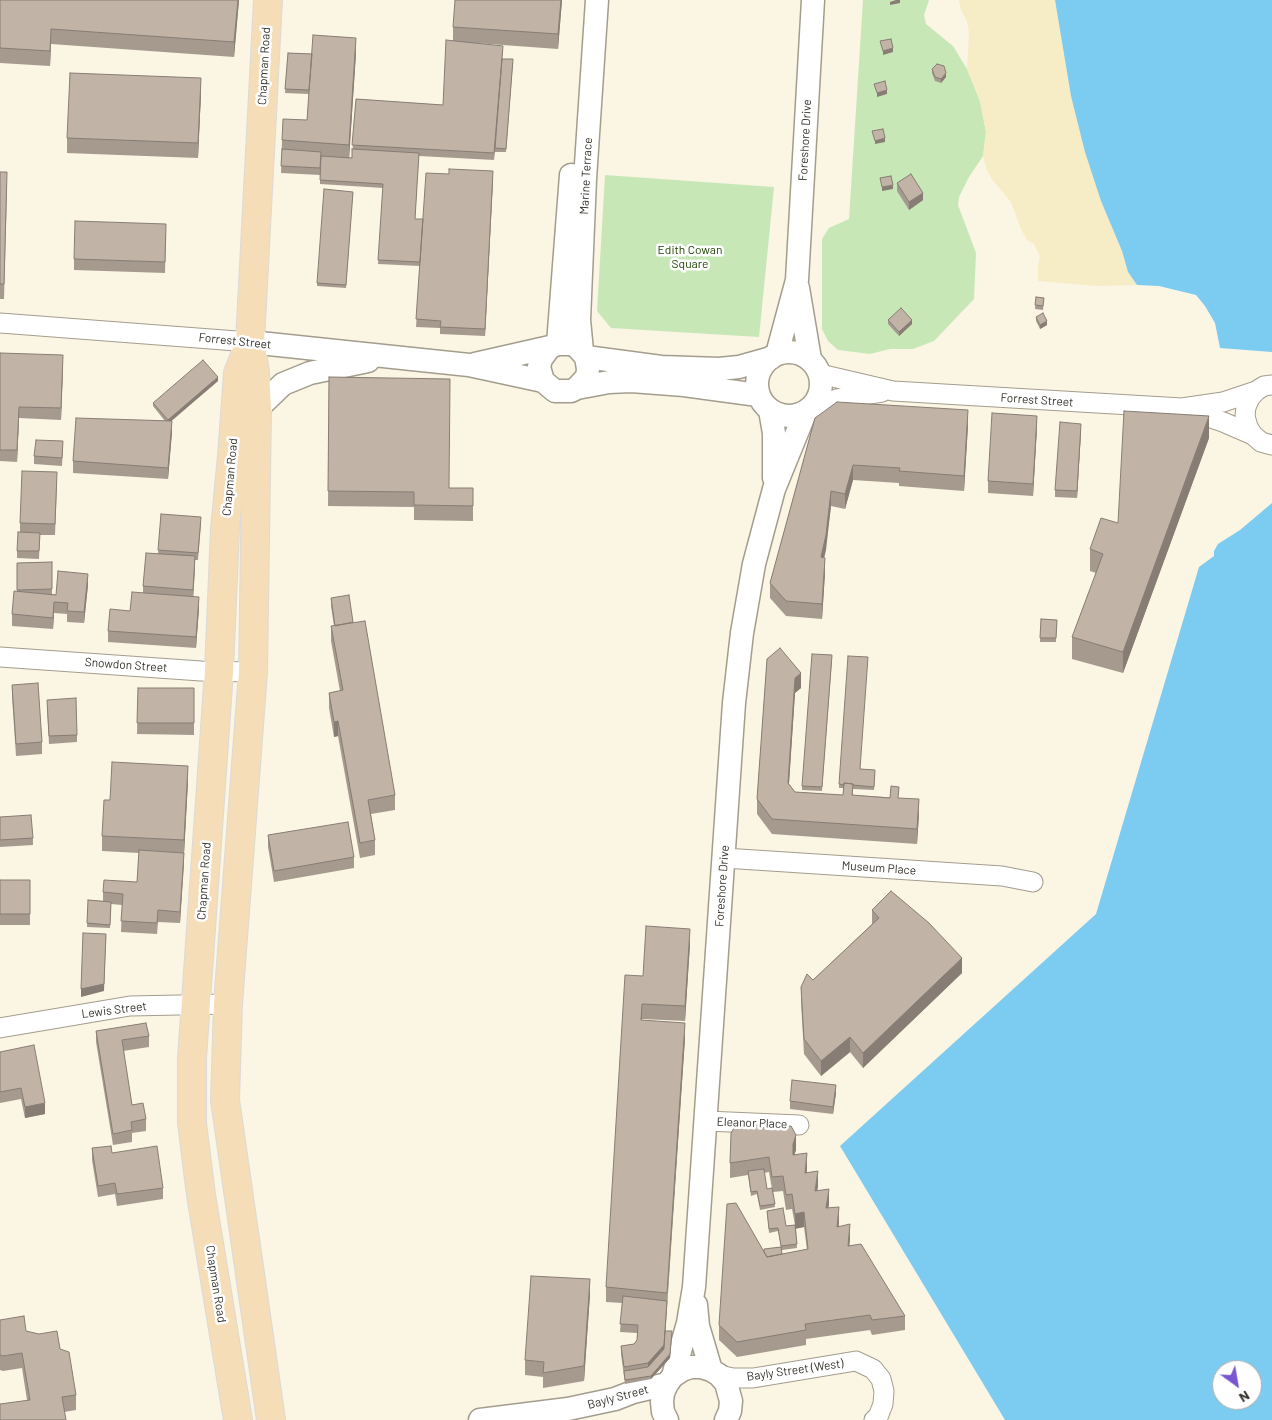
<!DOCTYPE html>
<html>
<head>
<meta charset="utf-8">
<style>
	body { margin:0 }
	#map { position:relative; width:1272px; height:1420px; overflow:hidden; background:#fbf5e4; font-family:Barlow,sans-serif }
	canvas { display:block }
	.north { position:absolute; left:1212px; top:1360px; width:50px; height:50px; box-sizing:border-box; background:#fff; border:1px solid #aeadab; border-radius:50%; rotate:148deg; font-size:14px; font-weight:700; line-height:20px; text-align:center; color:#35332c }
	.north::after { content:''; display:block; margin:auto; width:18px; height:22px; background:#7856d0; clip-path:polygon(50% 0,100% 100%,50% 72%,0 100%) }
</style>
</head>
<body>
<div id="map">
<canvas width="1272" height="1420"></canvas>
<div class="north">N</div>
</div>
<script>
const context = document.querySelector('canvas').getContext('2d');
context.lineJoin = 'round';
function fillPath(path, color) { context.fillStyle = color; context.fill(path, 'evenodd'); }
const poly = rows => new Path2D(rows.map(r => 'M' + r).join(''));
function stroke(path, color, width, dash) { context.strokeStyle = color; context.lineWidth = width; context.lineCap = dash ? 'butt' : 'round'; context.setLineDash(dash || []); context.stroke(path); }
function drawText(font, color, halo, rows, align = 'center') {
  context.font = font + ' Barlow,sans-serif'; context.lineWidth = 5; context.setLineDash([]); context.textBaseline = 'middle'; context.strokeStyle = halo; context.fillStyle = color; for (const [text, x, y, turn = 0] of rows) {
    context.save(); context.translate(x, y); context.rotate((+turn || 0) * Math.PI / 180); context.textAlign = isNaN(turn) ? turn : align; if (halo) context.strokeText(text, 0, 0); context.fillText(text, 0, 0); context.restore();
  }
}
fillPath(poly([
	[863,0,929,0,924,15,926,24,953,46,967,69,980,101,986,132,983,156,969,177,959,197,958,205,976,253,974,299,934,341,913,349,890,349,870,354,838,350,828,341,822,329,822,239,829,228,849,219],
	[605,175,774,187,759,337,611,328,597,311]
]), '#c8e7b7');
fillPath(poly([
	[959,0,1055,0,1071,96,1101,201,1122,251,1128,272,1137,285,1097,286,1038,281,1038,266,1040,256,1034,244,1027,240,1021,229,1011,202,991,178,986,168,983,156,986,132,980,101,967,69,969,33,967,21,961,10]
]), '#f6ecc6');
fillPath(poly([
	[1055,0,1272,0,1272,352,1220,348,1215,323,1205,306,1196,295,1159,286,1137,285,1128,272,1122,251,1101,201,1085,152,1071,96],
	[1272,503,1272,1420,1005,1420,840,1146,1096,914,1199,567,1214,556,1214,551,1218,544,1240,530],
	[1222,1370,1252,1370,1252,1400,1222,1400]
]), '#7ccbf0');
const minor = poly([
	[0,323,250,342],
	[820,374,893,391,1182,408,1223,402,1256,391],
	[1272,385,1264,386,1256,391,1250,398,1246,407,1245,416,1248,427,1253,435,1261,442,1272,445],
	[812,408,837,399,882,392],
	[1184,409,1223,422,1253,435],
	[0,657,201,671,253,672],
	[724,858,1002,876,1033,882],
	[0,1028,130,1006,228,1004],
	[706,1121,799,1125],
	[719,1375,733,1378,753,1378,856,1361,873,1369,881,1379,884,1391,883,1404,878,1417,874,1420]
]);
const tertiary = poly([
	[798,288,810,359],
	[250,342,469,365,543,381],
	[558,344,571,175],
	[582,351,579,320,585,179,597,0],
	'757 384a32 32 0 1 1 64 0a32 32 0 1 1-64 0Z',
	[777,354,797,280,813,0],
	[586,357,661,367,719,369,739,367,771,358],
	[475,364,550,347],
	[577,388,587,377,588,369,586,357,577,347,571,344,558,344,550,347,541,359,539,367,543,381,555,391,571,391,577,388,609,382,631,381,684,385,758,395],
	[257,409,283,384,310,373,368,361],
	[770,410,774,433,774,478],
	[696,1305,698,1326,711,1370],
	[673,1376,688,1323,694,1287,734,703,742,633,754,564,774,489,805,413],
	[480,1420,568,1409,615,1399,633,1392,667,1384],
	[667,1420,663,1412,662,1402,663,1393,667,1384,673,1376,682,1370,691,1367,701,1367,711,1370,719,1375,726,1383,731,1401,730,1411,726,1420]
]);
const primary = poly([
	[268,0,250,342,255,372,257,409,253,672,228,1004,225,1100,271,1420],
	[238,1420,201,1195,192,1123,192,1058,219,671,225,529,232,456,238,373,246,353]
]);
stroke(minor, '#a39d8d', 21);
stroke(tertiary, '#a39d8d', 25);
stroke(primary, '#dbdad9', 30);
stroke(minor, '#fff', 19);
stroke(tertiary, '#fff', 22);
stroke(primary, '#f5ddb8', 28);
fillPath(poly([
	[0,0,239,0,234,57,51,44,50,66,0,63],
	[562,0,558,49,475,43,503,53,502,59,513,63,506,152,495,152,494,160,419,156,415,219,423,219,493,179,485,336,440,334,440,328,416,327,420,266,378,264,383,188,320,184,320,175,281,173,282,140,307,120,309,94,285,93,288,53,312,54,356,53,349,157,352,158,356,99,443,105,453,41,453,27],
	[932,69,946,77,941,83,935,81,932,73],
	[201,93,198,158,67,153,67,138],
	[0,172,7,187,4,299,0,299],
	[897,183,923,200,909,210,897,191],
	[353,192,346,288,317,286,317,283],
	[166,235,165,273,74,270,74,259],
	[1036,297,1044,298,1043,310,1035,309],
	[1036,317,1047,325,1040,329,1036,321],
	[888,320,912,324,899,336,888,324],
	[0,353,63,366,61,420,19,418,17,462,0,461],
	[329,377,449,488,473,488,473,521,414,520,414,507,328,506],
	[218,381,170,421,172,432,168,479,73,473,73,461,165,421,153,406,153,403],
	[815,418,968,425,964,491,899,486,899,483,853,480,845,509,831,506,824,558,825,573,822,619,786,616,770,598,770,583],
	[1037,427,1033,496,988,493,988,481],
	[1081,431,1077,498,1055,497,1055,490],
	[1209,438,1123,673,1072,659,1072,637,1096,573,1090,571,1090,549],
	[63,449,62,466,34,464,34,456],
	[57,483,55,535,40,535,39,559,17,558,17,551,20,532,20,523],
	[161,514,201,524,198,560,195,560,193,596,199,608,196,648,108,642,108,631,130,611,143,593,143,586,158,554],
	[52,562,52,594,56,595,88,585,84,623,67,622,67,614,54,613,53,629,12,626,12,614,17,591,17,563],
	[331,598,353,622,395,795,395,810,371,814,375,840,375,855,360,858,338,736,334,737,329,708,329,693,340,691,331,641,331,626,334,626,331,606],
	[1041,619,1057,620,1056,642,1040,642],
	[767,659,801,688,795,693,789,784,795,792,843,795,843,788,839,788,839,784,860,769,875,770,874,790,853,789,853,795,899,798,919,814,917,844,772,834,757,814,757,799],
	[832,659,822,791,802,790,802,786],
	[12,685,42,742,42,754,16,756,12,696],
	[138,688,194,688,194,735,137,734],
	[47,707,77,735,77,742,49,744],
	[188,781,180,923,158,922,157,934,121,932,122,905,111,904,110,928,87,927,88,900,103,901,103,892,137,882,139,853,102,851,102,836,110,800],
	[0,817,33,838,33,845,0,847],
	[268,835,354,857,354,868,274,882,268,847],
	[0,880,30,880,30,925,0,925],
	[872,910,962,973,863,1068,850,1052,821,1076,804,1054,801,1002,801,987,813,980,872,924],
	[690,944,685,1021,642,1019,642,1020,685,1038,665,1331,672,1335,670,1358,651,1379,625,1384,621,1354,621,1346,634,1344,637,1340,637,1333,620,1332,622,1303,606,1302,606,1287,643,976],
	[96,1031,149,1036,149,1047,123,1051,132,1105,146,1119,146,1131,132,1133,132,1142,113,1145,96,1042],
	[0,1052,45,1114,25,1118,21,1099,0,1103],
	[836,1093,833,1114,790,1109,790,1101],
	[762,1128,796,1150,794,1155,807,1168,807,1173,818,1186,817,1190,829,1204,828,1208,839,1222,839,1226,850,1239,849,1245,905,1316,905,1330,872,1335,870,1330,806,1339,806,1345,737,1357,719,1340,719,1325,764,1252,781,1247,778,1231,769,1233,767,1211,786,1226,795,1225,792,1209,786,1210,783,1191,773,1192,775,1207,760,1210,757,1194,751,1196,748,1175,730,1178,730,1163],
	[769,1172,772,1189,767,1189,764,1173],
	[804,1227,807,1250,782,1254,782,1250,797,1248,796,1228],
	[92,1148,112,1153,163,1188,163,1199,117,1206,115,1194,98,1197,92,1160],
	[590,1294,584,1381,543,1388,543,1377,525,1375,525,1360],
	[0,1320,26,1331,60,1349,76,1395,76,1410,64,1412,27,1400,22,1368,3,1371,0,1370]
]), '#a69a8f');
fillPath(poly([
	[238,0,239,0,234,57,234,42],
	[561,0,562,0,558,49,558,34],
	[896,0,900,0,900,3,890,5,890,2],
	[51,29,51,44,50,66,50,51],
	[356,38,356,53,349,160,349,145],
	[893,48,893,52,883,55,883,51],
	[946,73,946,77,941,83,941,79],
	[201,78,201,93,198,158,198,143],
	[887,90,887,94,877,97,877,93],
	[885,138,885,142,875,144,875,141],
	[493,171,493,179,485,336,485,329],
	[893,185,893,189,882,191,882,187],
	[923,193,923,200,909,210,909,202],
	[912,320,912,324,899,336,899,332],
	[1047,321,1047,325,1040,329,1040,325],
	[63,355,63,366,61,420,61,408],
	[218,377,218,381,168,424,168,420],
	[19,407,19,418,17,462,17,450],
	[968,410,968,425,964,491,964,476],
	[1037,416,1037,427,1033,496,1033,484],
	[1209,416,1209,438,1123,673,1123,652],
	[172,421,172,432,168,479,168,468],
	[1081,424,1081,431,1077,498,1077,491],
	[853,465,853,480,845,509,845,494],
	[831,491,831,506,826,550,821,571,821,557],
	[195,556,195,568,193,601,193,590],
	[825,558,825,573,822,619,822,604],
	[88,574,88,585,84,623,84,612],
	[199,597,199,608,196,648,196,637],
	[54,602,54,613,53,629,53,618],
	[801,673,801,688,795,693,788,798,788,783,795,678],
	[338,721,338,736,334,737,334,722],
	[188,766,188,781,184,855,184,840],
	[919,799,919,814,917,844,917,829],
	[184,853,184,864,180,923,180,912],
	[690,929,690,944,685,1021,685,1006],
	[106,934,104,991,81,997,81,989],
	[962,958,962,973,863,1068,863,1053],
	[642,1004,642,1019,641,1035,641,1020],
	[685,1023,685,1038,664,1353,648,1371,648,1363,667,1301],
	[850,1037,850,1052,821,1076,821,1061],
	[836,1085,836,1093,833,1114,833,1107],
	[45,1103,45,1114,25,1118,25,1107],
	[796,1135,796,1150,793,1159,793,1144],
	[807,1153,807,1168,805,1188,805,1173],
	[818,1171,818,1186,815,1206,815,1191],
	[829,1189,829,1204,826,1223,826,1208],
	[839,1207,839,1222,837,1242,837,1227],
	[804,1212,804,1227,795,1229,795,1214],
	[850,1224,850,1239,848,1260,848,1246],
	[590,1279,590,1294,584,1381,584,1366],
	[672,1335,670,1358,651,1379,651,1376,670,1354]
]), '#877d74');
const building = poly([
	[0,0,238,0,234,42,51,29,50,51,0,48,0,0],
	[455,0,561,0,558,34,453,27,455,0],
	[313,35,356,38,349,145,282,140,283,119,307,120,313,35],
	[891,39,893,48,883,51,880,41,891,39],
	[446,40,503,46,494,153,352,145,356,99,443,105,446,40],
	[288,53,312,54,309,90,285,89,288,53],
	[502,59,513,59,506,149,495,148,502,59],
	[937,64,944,66,946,73,941,79,935,77,932,69,937,64],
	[70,73,201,78,198,143,67,138,70,73],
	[885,81,887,90,877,93,874,84,885,81],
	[883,129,885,138,875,141,872,131,883,129],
	[282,149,321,152,320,168,281,166,282,149],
	[352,149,419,153,415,219,423,219,420,262,378,260,383,184,320,180,321,156,352,158,352,149],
	[449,169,493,171,485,329,440,327,441,321,416,319,426,173,449,174,449,169],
	[0,172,7,172,4,284,0,284,0,172],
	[911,174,923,193,909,202,897,183,911,174],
	[891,176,893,185,882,187,880,178,891,176],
	[324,189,353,192,346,285,317,283,324,189],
	[75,221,166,224,165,262,74,259,75,221],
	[1036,297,1044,298,1043,306,1035,305,1036,297],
	[901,308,912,320,899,332,888,320,901,308],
	[1043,313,1047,321,1040,325,1036,317,1043,313],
	[0,353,63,355,61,408,19,407,17,450,0,450,0,353],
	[203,360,218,377,168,420,153,403,203,360],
	[329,377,450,379,449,488,473,488,473,506,414,505,414,492,328,491,329,377],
	[837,402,968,410,964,476,899,471,900,468,853,465,845,494,831,491,826,535,821,557,825,558,822,604,786,601,770,583,815,418,837,402],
	[1124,411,1209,416,1123,652,1072,637,1103,554,1090,549,1101,518,1118,523,1124,411],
	[992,413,1037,416,1033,484,988,481,992,413],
	[76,418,172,421,168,468,73,461,76,418],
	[1060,422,1081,424,1077,491,1055,490,1060,422],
	[36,440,63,441,62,458,34,456,36,440],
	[22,471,57,472,55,524,20,523,22,471],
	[161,514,201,517,198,553,158,550,161,514],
	[18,532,40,533,39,551,17,551,18,532],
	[146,553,195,556,193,590,143,586,146,553],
	[52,562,52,589,17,590,17,563,52,562],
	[58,571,88,574,84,612,67,611,68,603,54,602,53,618,12,614,14,591,56,595,58,571],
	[132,592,199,597,196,637,108,631,110,609,130,611,132,592],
	[349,595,353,622,335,626,331,598,349,595],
	[1041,619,1057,620,1056,638,1040,638,1041,619],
	[365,621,395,795,368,800,375,840,360,843,338,721,334,722,329,693,343,690,331,626,365,621],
	[780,648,801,673,795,678,788,783,795,792,843,795,844,783,853,784,852,795,890,798,891,786,899,787,898,798,919,799,917,829,772,819,757,799,767,659,780,648],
	[812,654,832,655,822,787,802,786,812,654],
	[848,656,868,657,860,769,875,770,874,787,853,785,853,784,844,783,844,785,839,784,848,656],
	[38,683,42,742,16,744,12,685,38,683],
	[138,688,194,688,194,723,137,723,138,688],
	[76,698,77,735,49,736,47,700,76,698],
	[112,762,188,766,184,840,102,836,104,800,110,800,112,762],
	[31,815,33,838,0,840,0,817,31,815],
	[348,822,354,857,274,871,268,835,348,822],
	[139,850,184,853,180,912,158,910,157,923,121,921,123,894,103,892,104,880,137,882,139,850],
	[0,880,30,880,30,914,0,914,0,880],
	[891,891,929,923,962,958,863,1053,850,1037,821,1061,804,1039,801,987,807,974,813,980,879,918,872,910,891,891],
	[88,900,111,902,110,925,87,923,88,900],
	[646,926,690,929,685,1006,642,1004,641,1020,685,1023,667,1293,606,1287,625,975,643,976,646,926],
	[83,933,106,934,104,984,81,989,83,933],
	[146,1023,149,1036,122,1040,132,1105,143,1103,146,1119,131,1122,132,1130,113,1134,96,1031,146,1023],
	[34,1045,45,1103,25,1107,21,1088,0,1092,0,1052,34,1045],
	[792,1080,836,1085,833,1107,790,1101,792,1080],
	[747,1123,759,1125,762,1128,791,1126,796,1135,793,1144,793,1155,807,1153,805,1173,818,1171,815,1191,829,1189,826,1208,839,1207,837,1227,850,1224,848,1246,861,1244,905,1316,872,1320,870,1315,805,1324,806,1330,737,1342,719,1325,727,1204,736,1203,767,1257,808,1249,804,1212,795,1214,792,1194,786,1195,783,1176,772,1177,769,1157,730,1163,731,1133,734,1128,747,1123],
	[111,1146,112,1153,157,1146,163,1188,117,1194,115,1183,98,1186,92,1148,111,1146],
	[764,1169,767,1189,772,1188,775,1204,760,1206,757,1191,751,1192,748,1171,764,1169],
	[783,1208,786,1226,795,1225,797,1244,781,1246,778,1228,769,1229,767,1211,783,1208],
	[781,1247,782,1254,767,1257,764,1252,764,1249,781,1247],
	[531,1276,590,1279,584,1366,543,1373,544,1362,525,1360,531,1276],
	[623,1296,667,1301,664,1345,648,1363,624,1367,621,1346,634,1344,637,1340,638,1325,620,1324,623,1296],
	[24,1316,26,1331,39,1334,57,1331,60,1349,69,1352,76,1395,62,1397,66,1420,0,1420,0,1404,30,1400,22,1353,3,1356,0,1355,0,1320,24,1316],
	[665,1331,672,1331,670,1354,651,1376,625,1380,624,1371,648,1367,664,1349,665,1331]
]);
fillPath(building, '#c1b3a6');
stroke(building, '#877d74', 1);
drawText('12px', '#35332c', '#fff', [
	["Chapman Road",264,66,-87],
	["Foreshore Drive",805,140,-87],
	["Marine Terrace",586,176,-87],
	["Forrest Street",235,341,6],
	["Forrest Street",1037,400,4],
	["Chapman Road",230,477,-85],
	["Snowdon Street",126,665,4],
	["Museum Place",879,868,4],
	["Chapman Road",204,881,-86],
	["Foreshore Drive",722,886,-86],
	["Lewis Street",114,1010,-7],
	["Eleanor Place",752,1123,2],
	["Chapman Road",216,1284,81],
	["Bayly Street (West)",795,1370,-8],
	["Bayly Street",618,1397,-15]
]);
drawText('12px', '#204300', '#fff', [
	["Edith Cowan",690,250],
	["Square",690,264]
]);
</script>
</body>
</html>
